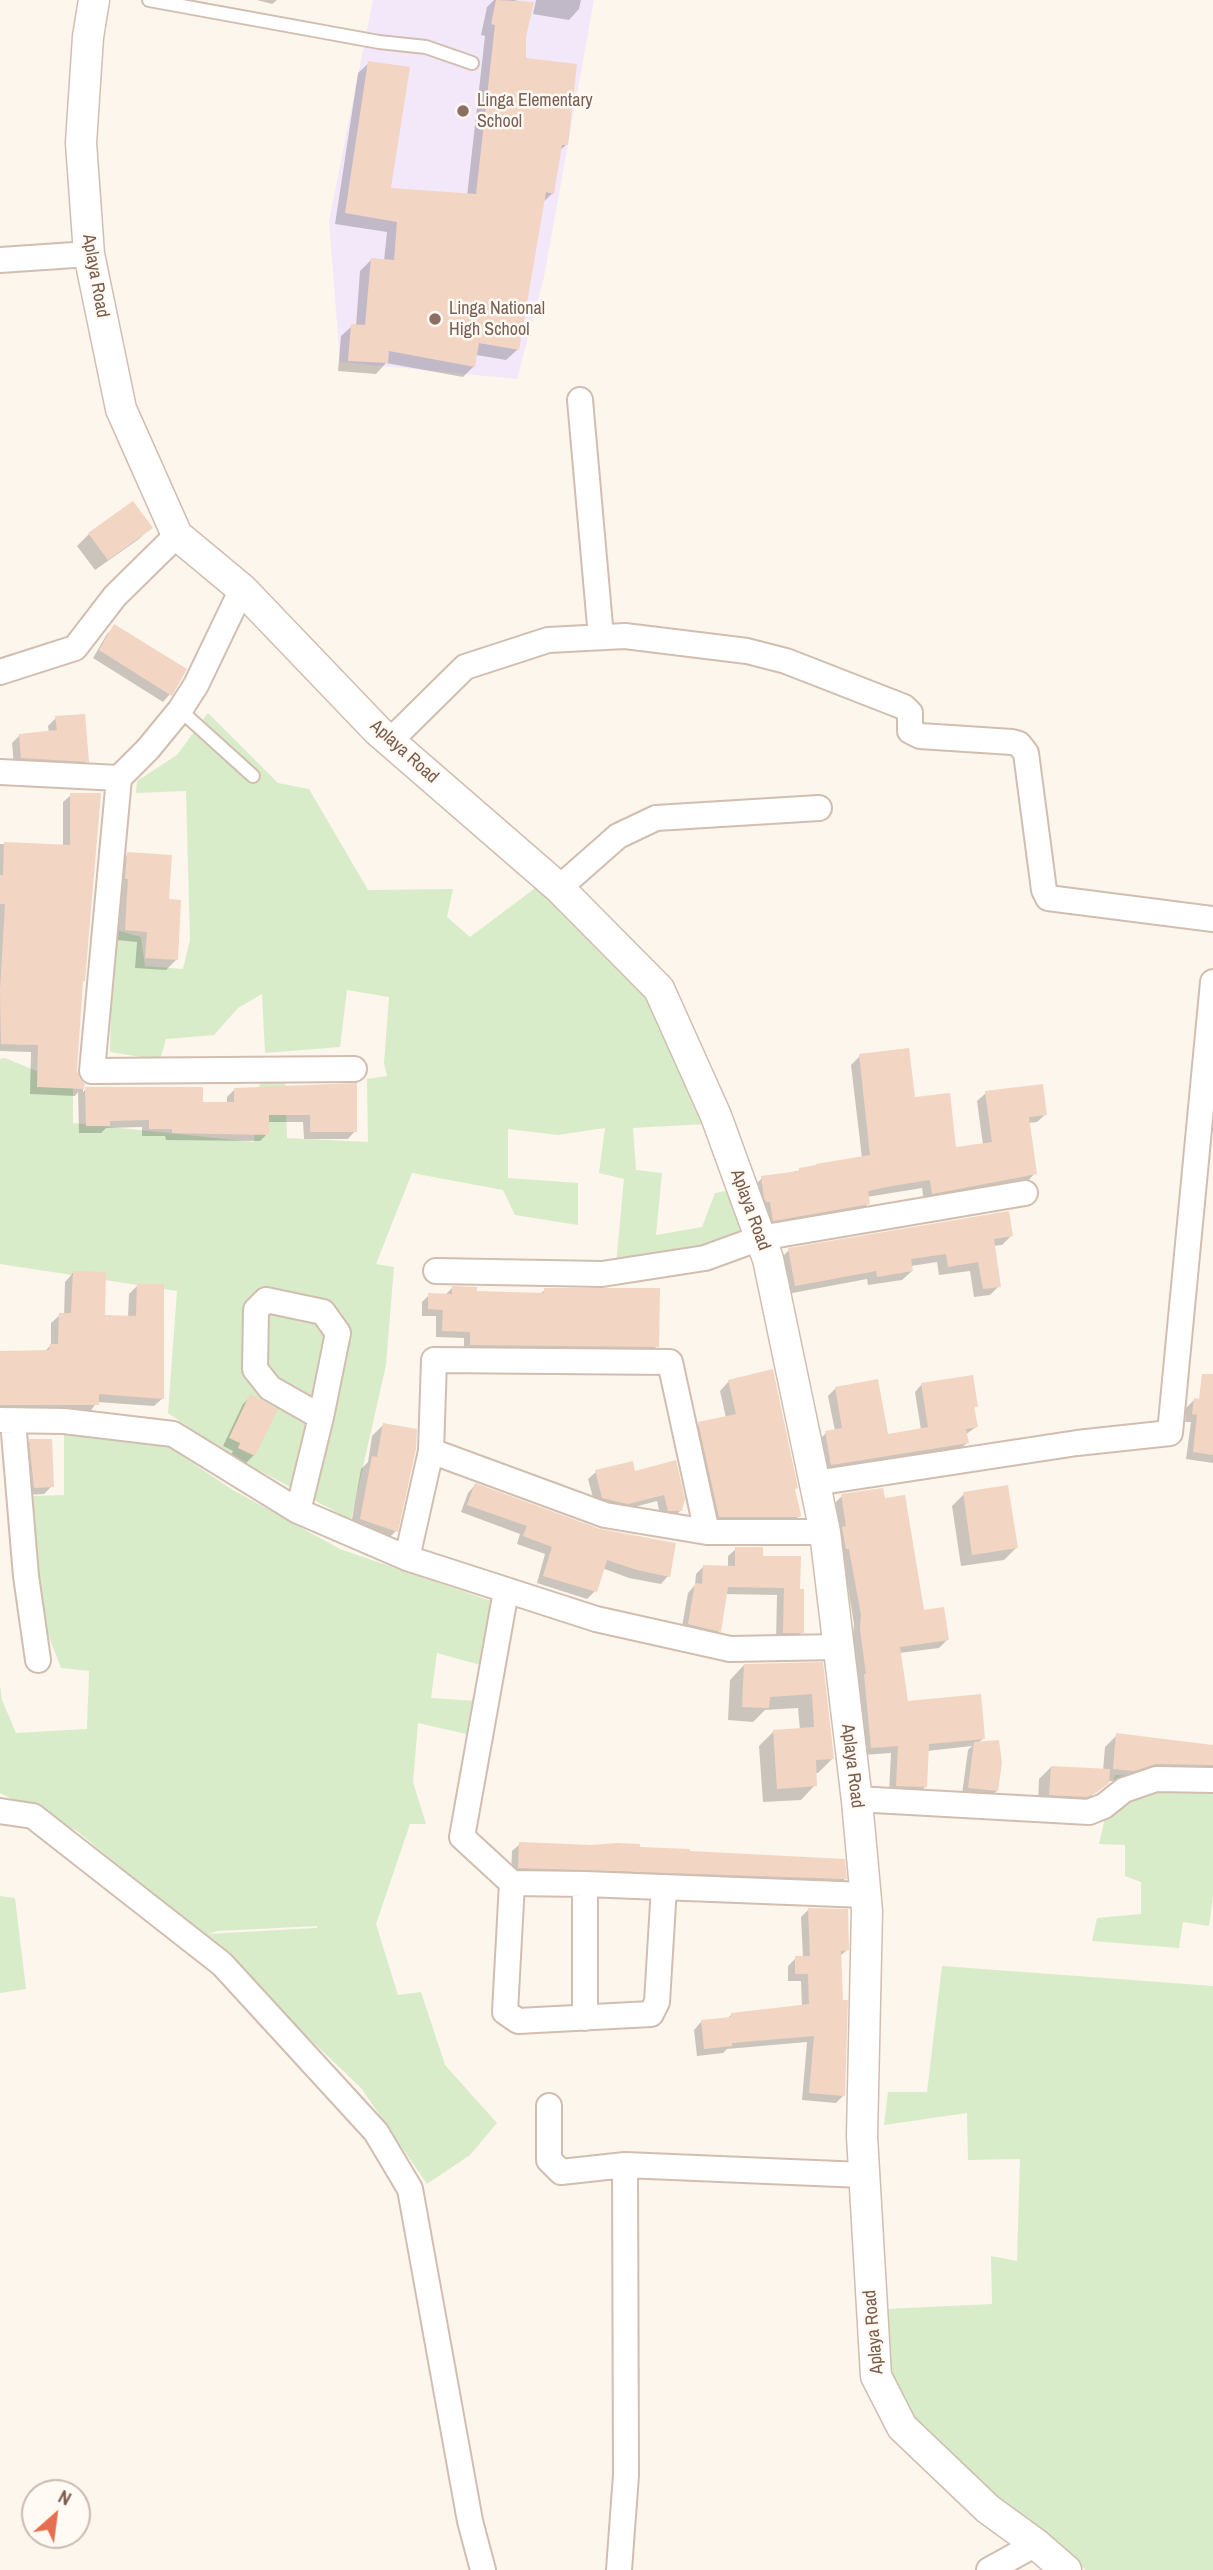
<!DOCTYPE html>
<html>
<head>
<meta charset="utf-8">
<style>
	body { margin:0 }
	#map { position:relative; width:1213px; height:2570px; overflow:hidden; background:#fdf6ec; font-family:"Archivo Narrow",sans-serif }
	canvas { display:block }
	.north { position:absolute; left:21px; top:2479px; width:70px; height:70px; box-sizing:border-box; background:#fffaf3; border:2px solid #cabbb1; border-radius:50%; rotate:28deg; font-size:19px; font-weight:700; line-height:28px; text-align:center; color:#7a5c4d }
	.north::after { content:''; display:block; margin:auto; width:24px; height:32px; background:#e76f51; clip-path:polygon(50% 0,100% 100%,50% 72%,0 100%) }
</style>
</head>
<body>
<div id="map">
<canvas width="1213" height="2570"></canvas>
<div class="north">N</div>
</div>
<script>
const context = document.querySelector('canvas').getContext('2d');
context.lineJoin = 'round';
function fillPath(path, color) { context.fillStyle = color; context.fill(path, 'evenodd'); }
const poly = rows => new Path2D(rows.map(r => 'M' + r).join(''));
function stroke(path, color, width, dash) { context.strokeStyle = color; context.lineWidth = width; context.lineCap = dash ? 'butt' : 'round'; context.setLineDash(dash || []); context.stroke(path); }
function drawText(font, color, halo, rows, align = 'center') {
  context.font = font + ' "Archivo Narrow",sans-serif'; context.lineWidth = 5; context.setLineDash([]); context.textBaseline = 'middle'; context.strokeStyle = halo; context.fillStyle = color; for (const [text, x, y, turn = 0] of rows) {
    context.save(); context.translate(x, y); context.rotate((+turn || 0) * Math.PI / 180); context.textAlign = isNaN(turn) ? turn : align; if (halo) context.strokeText(text, 0, 0); context.fillText(text, 0, 0); context.restore();
  }
}
fillPath(poly([
	[373,0,594,0,544,277,517,379,340,362,329,221]
]), '#f3e8fa');
fillPath(poly([
	[208,713,278,783,309,789,368,890,453,889,447,917,470,937,542,883,647,989,707,1124,633,1128,636,1170,662,1173,656,1235,702,1227,715,1193,731,1190,749,1231,710,1249,616,1265,624,1179,599,1173,605,1128,558,1135,508,1129,508,1178,578,1183,578,1225,515,1215,503,1190,412,1173,376,1264,394,1267,386,1365,351,1520,227,1453,168,1413,177,1291,0,1264,0,1059,5,1058,73,1086,73,1123,254,1142,260,1079,285,1077,287,1138,368,1142,367,1079,387,1076,384,1063,389,997,347,990,340,1047,265,1053,262,994,238,1008,214,1035,166,1039,160,1060,110,1052,113,929,141,937,145,966,183,969,190,940,186,791,136,793,137,781,177,755],
	[64,1431,167,1446,233,1490,340,1549,497,1603,484,1666,437,1653,431,1698,476,1701,466,1734,418,1723,413,1782,426,1824,410,1824,376,1924,398,1995,421,1992,445,2065,497,2123,470,2155,427,2184,361,2088,201,1935,77,1831,0,1793,0,1685,2,1700,16,1733,87,1729,89,1671,61,1668,42,1619,30,1496,64,1495],
	[317,1926,317,1928,207,1934,218,1931],
	[1115,1775,1213,1776,1213,1896,1209,1926,1183,1922,1179,1948,1092,1941,1097,1918,1141,1914,1141,1882,1125,1876,1125,1845,1099,1844],
	[0,1896,15,1898,26,1989,0,1993],
	[942,1966,1213,1986,1213,2570,1086,2570,1042,2538,914,2426,895,2392,884,2309,992,2304,991,2256,1017,2261,1020,2159,968,2160,967,2113,884,2125,888,2092,927,2092]
]), '#d8ecc9');
fillPath(poly([
	[257,0,277,0,272,4],
	[494,0,514,0,532,4,525,37,524,60,566,145,559,151,553,193,542,203,517,350,506,360,476,355,474,366,463,377,386,363,376,374,338,371,341,336,352,326,356,326,360,271,371,260,384,261,387,232,335,224,358,73,369,63,389,190,467,196,485,36,481,35,487,7],
	[536,0,581,0,579,9,569,20,533,14],
	[150,528,139,539,95,570,77,546,89,534],
	[114,627,170,694,163,702,93,658,107,634],
	[56,718,87,761,79,769,14,765,12,743,20,735,49,733,48,726],
	[71,795,84,981,81,983,75,1070,78,1079,83,1084,83,1092,86,1089,201,1104,227,1104,227,1097,235,1089,355,1085,355,1131,348,1139,304,1139,303,1122,267,1122,267,1134,260,1141,166,1140,165,1136,142,1136,142,1127,106,1128,101,1133,79,1133,78,1092,75,1096,30,1094,31,1052,0,1051,0,844,63,846,63,802],
	[128,854,168,901,177,959,166,970,135,968,137,942,116,940,117,865],
	[860,1056,914,1099,955,1149,983,1145,977,1101,986,1093,1046,1114,1037,1122,1028,1123,1035,1173,1027,1182,924,1201,922,1188,867,1197,868,1204,860,1212,765,1228,753,1187,762,1178,862,1158,851,1065],
	[1011,1236,1002,1245,993,1246,999,1286,990,1295,974,1297,970,1271,939,1275,937,1262,911,1266,912,1271,902,1280,868,1285,867,1279,787,1294,780,1259,789,1250],
	[73,1273,103,1316,128,1317,129,1294,138,1285,163,1398,154,1406,97,1402,89,1413,0,1413,0,1353,44,1352,51,1345,51,1323,60,1315,64,1315,65,1282],
	[452,1288,475,1293,540,1294,545,1290,657,1346,650,1353,464,1352,464,1338,436,1337,436,1316,422,1316,422,1302,429,1295,445,1295],
	[729,1381,793,1491,798,1517,788,1526,710,1526,690,1433,699,1424,726,1418,720,1391],
	[922,1384,976,1406,973,1409,976,1427,965,1435,967,1443,959,1450,824,1472,819,1440,826,1433,835,1431,828,1396,836,1388,886,1436,921,1430,915,1392],
	[1213,1384,1213,1463,1186,1459,1191,1422,1185,1422,1186,1408,1194,1400,1211,1402],
	[251,1396,254,1455,246,1463,231,1456,233,1451,223,1446,243,1404],
	[383,1425,396,1531,385,1542,350,1530,361,1469,368,1462,372,1436],
	[30,1441,52,1486,44,1494,26,1495,23,1449],
	[675,1462,681,1510,673,1518,661,1518,657,1501,619,1511,595,1505,588,1479,596,1472,634,1473],
	[475,1485,668,1576,661,1584,629,1578,602,1568,595,1591,587,1599,537,1583,545,1554,517,1544,520,1534,461,1512,468,1493],
	[964,1494,1016,1548,1004,1560,961,1566,952,1506],
	[842,1496,922,1612,947,1640,939,1648,899,1653,906,1703,984,1738,978,1743,997,1791,990,1797,962,1794,968,1750,972,1746,927,1751,925,1787,917,1795,889,1793,891,1753,863,1755,856,1684,859,1682,853,1638,854,1624,834,1504],
	[736,1549,762,1557,798,1591,802,1632,794,1640,776,1640,777,1595,725,1594,719,1631,712,1639,681,1632,688,1593,695,1585,696,1574,703,1567,728,1567,728,1556],
	[821,1664,833,1758,818,1773,814,1773,815,1785,801,1800,763,1802,759,1746,774,1731,800,1730,798,1708,765,1710,753,1722,728,1720,730,1680,744,1665],
	[1117,1735,1213,1747,1213,1785,1107,1781,1083,1804,1038,1806,1039,1779,1051,1767,1103,1771,1105,1747],
	[520,1844,638,1849,845,1879,837,1886,511,1875,512,1851],
	[809,1909,847,1950,839,1957,844,2095,836,2103,802,2100,807,2042,727,2049,723,2053,697,2056,694,2030,701,2022,727,2019,732,2014,802,2007,801,1981,788,1981,788,1966,796,1958,803,1958,801,1917]
]), '#0003');
fillPath(poly([
	[496,0,534,2,526,37,526,58,577,64,568,145,562,145,554,194,546,192,519,350,479,343,475,367,389,351,388,363,348,361,351,324,365,325,371,258,394,260,397,222,345,213,368,61,410,67,391,188,476,194,495,25,491,24],
	[133,501,153,528,108,560,88,533],
	[114,624,187,669,172,696,99,650],
	[85,714,89,762,21,758,19,734,57,730,55,716],
	[70,793,101,793,85,981,83,981,77,1070,79,1078,85,1084,84,1089,37,1087,38,1045,1,1044,0,990,5,904,0,904,0,875,3,875,4,842,70,845],
	[127,852,172,855,169,899,181,900,178,960,145,958,147,932,125,930,128,879,125,879],
	[909,1048,915,1097,950,1093,956,1147,992,1142,985,1091,1043,1084,1047,1115,1029,1117,1037,1174,932,1194,930,1180,892,1186,868,1191,870,1204,773,1221,770,1202,766,1202,764,1198,761,1176,799,1171,799,1168,816,1165,816,1164,870,1155,859,1054],
	[357,1083,357,1132,310,1132,310,1115,269,1115,269,1135,172,1133,172,1129,149,1129,149,1120,110,1121,110,1126,86,1126,85,1087,203,1087,203,1102,234,1102,234,1088],
	[1009,1211,1013,1236,994,1239,1001,1287,983,1289,978,1262,948,1267,946,1254,911,1259,913,1271,877,1277,876,1271,795,1286,788,1248],
	[73,1271,106,1272,105,1315,136,1316,137,1284,164,1284,164,1399,99,1394,99,1405,0,1405,0,1351,49,1350,50,1344,58,1344,59,1313,71,1313],
	[452,1286,477,1287,477,1291,544,1293,544,1288,660,1288,659,1347,470,1345,470,1332,442,1331,443,1310,428,1309,428,1293,452,1294],
	[773,1369,798,1488,795,1489,801,1515,800,1517,719,1517,698,1422,736,1414,728,1380],
	[1202,1374,1213,1374,1213,1455,1193,1452,1197,1415,1192,1414,1194,1398,1199,1399],
	[973,1375,978,1407,974,1407,978,1427,966,1429,969,1443,831,1465,825,1431,842,1428,835,1387,878,1379,888,1434,928,1427,921,1383],
	[250,1394,278,1409,255,1456,238,1448,240,1443,229,1438],
	[383,1423,417,1429,416,1449,398,1532,360,1519,372,1456,377,1457],
	[29,1439,52,1439,54,1487,34,1488],
	[676,1460,685,1499,682,1511,668,1511,664,1495,628,1504,602,1498,595,1470,633,1461,635,1471],
	[475,1483,600,1529,676,1543,670,1577,637,1570,607,1560,597,1592,543,1576,552,1547,523,1536,527,1526,467,1505],
	[1008,1485,1018,1548,972,1555,963,1492],
	[883,1488,885,1498,905,1495,924,1610,944,1607,949,1640,900,1647,908,1701,981,1694,985,1739,929,1744,927,1787,896,1786,898,1746,871,1748,864,1674,866,1674,860,1629,861,1615,849,1549,846,1549,842,1527,846,1526,841,1494],
	[735,1547,763,1547,763,1556,801,1556,800,1589,804,1589,804,1633,783,1633,784,1588,728,1587,721,1632,688,1624,695,1583,702,1584,703,1565,735,1566],
	[823,1662,834,1759,816,1760,817,1786,777,1789,773,1730,814,1727,812,1694,770,1697,769,1708,742,1707,744,1664],
	[1116,1733,1213,1745,1213,1765,1156,1764,1134,1771,1113,1769],
	[999,1740,1002,1763,998,1791,968,1788,974,1742],
	[1051,1766,1110,1769,1109,1783,1096,1793,1087,1797,1049,1795],
	[519,1842,592,1845,617,1843,640,1844,640,1847,690,1849,690,1851,845,1859,847,1879,518,1868],
	[808,1908,848,1909,849,1950,841,1951,843,2000,848,2000,845,2096,809,2093,814,2036,732,2043,732,2046,704,2049,701,2020,731,2017,731,2013,809,2004,808,1974,795,1974,795,1956,810,1956]
]), '#f3d5c3');
const service = poly([
	[149,0,379,42,426,47,472,63],
	[180,710,253,776]
]);
const minor = poly([
	[0,260,89,254],
	[580,400,601,637],
	[0,672,75,648,115,596,177,535],
	[390,741,465,667,548,640,625,636,747,651,786,661,904,707,910,713,910,731,920,736,1012,742,1019,744,1026,753,1044,890,1048,898,1213,919],
	[0,772,119,778,148,749,180,710,196,685,242,589],
	[119,778,92,1071,354,1069],
	[559,888,618,836,656,818,819,808],
	[436,1271,602,1274,705,1258,760,1238,1025,1193],
	[0,1420,64,1421,173,1434,298,1511,407,1558,596,1619,730,1649,838,1647],
	[13,1421,26,1576,38,1660],
	[431,1451,605,1515,707,1532,825,1532],
	[815,1483,1077,1443,1170,1433,1213,982],
	[298,1511,321,1417,338,1333,323,1312,266,1300,256,1310,255,1369,270,1388,321,1417],
	[407,1558,431,1451,434,1360,670,1362,707,1532],
	[506,1591,462,1837,512,1883,585,1884,865,1895],
	[856,1799,1089,1812,1104,1806,1124,1790,1156,1779,1213,1780],
	[0,1811,33,1816,222,1964,376,2132,410,2189,470,2521,483,2570],
	[512,1883,505,2012,518,2021,651,2014,657,2002,664,1887],
	[585,1884,585,2018],
	[549,2106,549,2160,561,2172,625,2165],
	[619,2570,626,2475,625,2165,862,2175],
	[989,2570,1036,2544]
]);
const tertiary = poly([
	[94,0,88,37,81,143,89,254,121,409,177,535,242,589,378,731,559,888,659,989,716,1116,768,1259,825,1532,857,1801,867,1911,862,2136,876,2376,902,2427,988,2509,1036,2544,1066,2570]
]);
stroke(service, '#d1beb0', 16);
stroke(minor, '#d1beb0', 28);
stroke(tertiary, '#d1beb0', 33);
stroke(service, '#fff', 12);
stroke(minor, '#fff', 24);
stroke(tertiary, '#fff', 30);
for (const [x, y, r, color] of [
	[463,111,7,"#8d6e63"],
	[435,319,7,"#8d6e63"]
]) { const dot = new Path2D(); dot.arc(x, y, r, 0, 2 * Math.PI); context.fillStyle = color; context.fill(dot); stroke(dot, '#fffaf3', 2.5); }
drawText('18px', '#785e54', '#fffaf3', [
	["Linga Elementary",477,101],
	["School",477,122],
	["Linga National",449,309],
	["High School",449,330]
], 'left');
drawText('18px', '#7a5c4d', '#fffaf3', [
	["Aplaya Road",95,276,80],
	["Aplaya Road",404,752,42],
	["Aplaya Road",750,1210,70],
	["Aplaya Road",852,1766,83],
	["Aplaya Road",874,2332,-95]
]);
</script>
</body>
</html>
